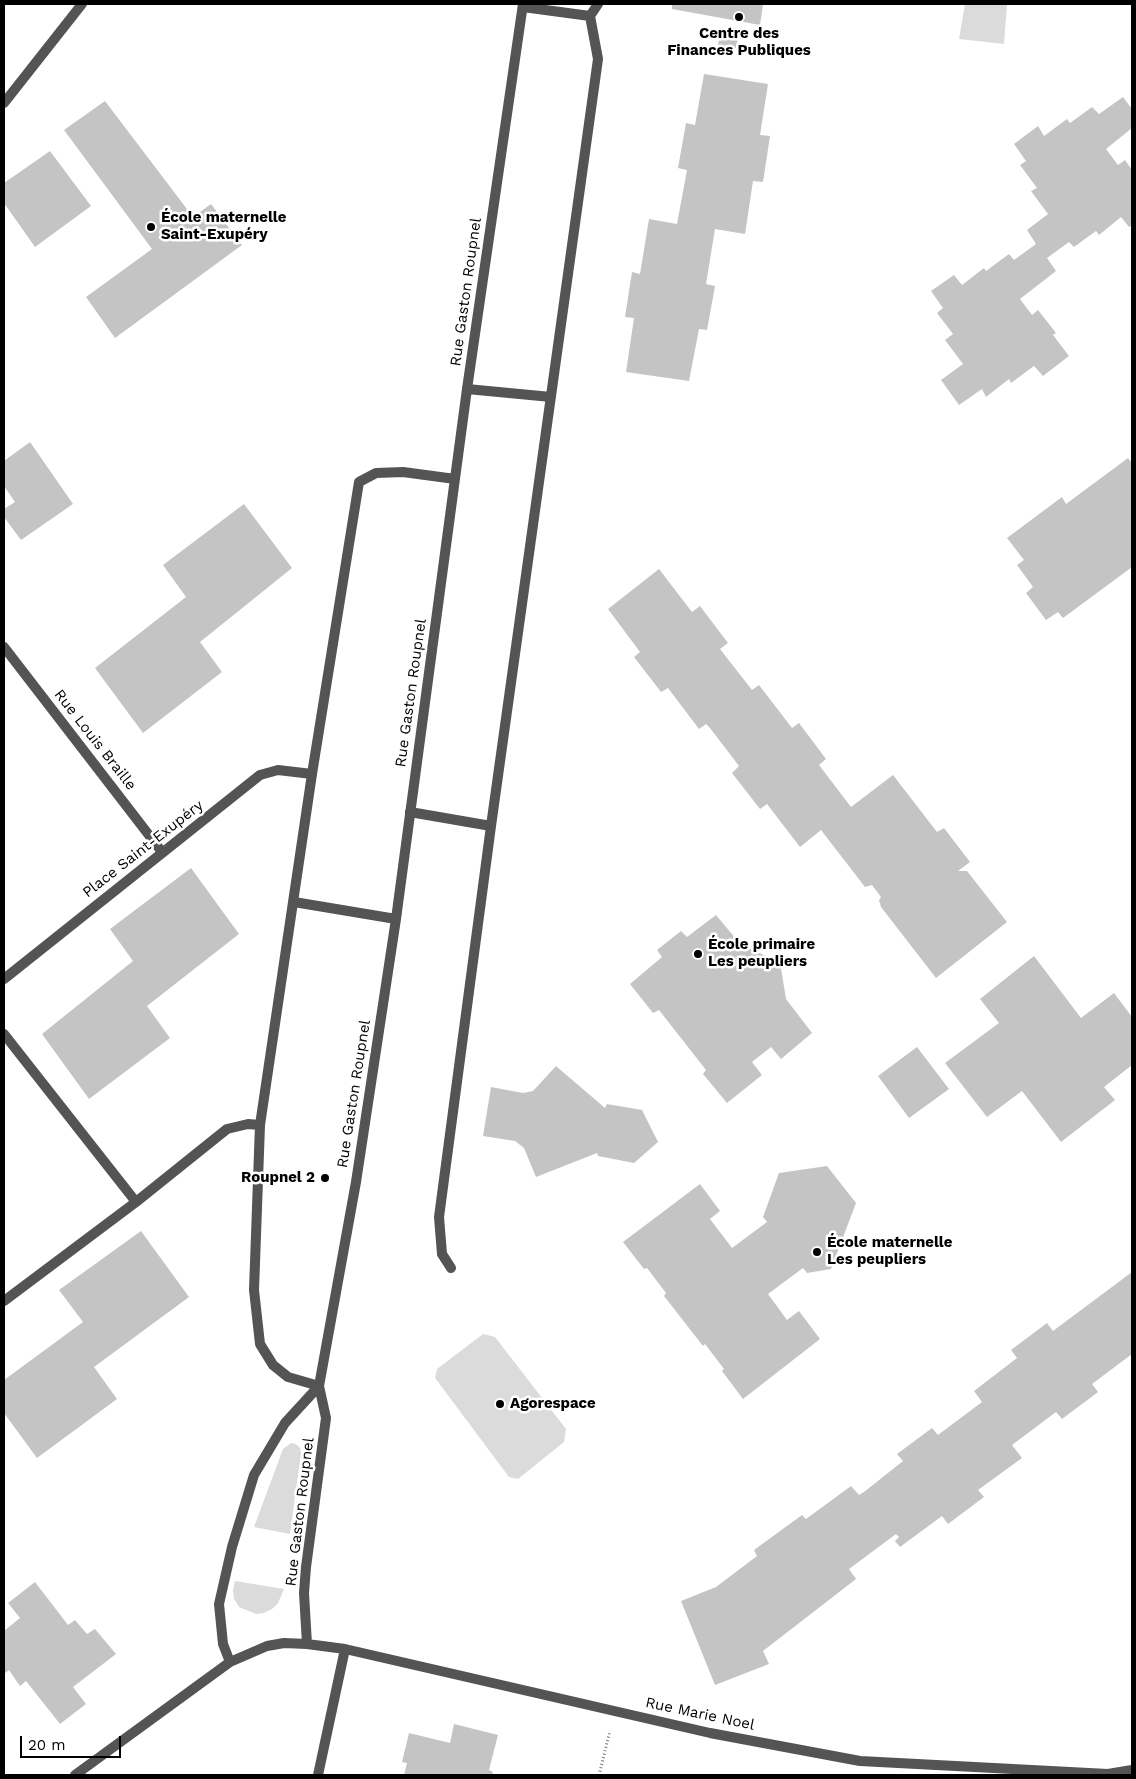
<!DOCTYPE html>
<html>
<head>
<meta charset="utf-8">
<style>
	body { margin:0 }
	#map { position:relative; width:1136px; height:1779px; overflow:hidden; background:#fff; font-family:"Work Sans",sans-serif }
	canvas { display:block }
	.frame { position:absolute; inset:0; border:5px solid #000; pointer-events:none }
	.scale { position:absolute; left:20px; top:1736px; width:101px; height:22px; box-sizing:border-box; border:2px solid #000; border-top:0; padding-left:6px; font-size:15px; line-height:18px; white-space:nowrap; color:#000; -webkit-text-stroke:4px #fff; paint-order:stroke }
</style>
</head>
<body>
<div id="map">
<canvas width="1136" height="1779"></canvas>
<div class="frame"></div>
<div class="scale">20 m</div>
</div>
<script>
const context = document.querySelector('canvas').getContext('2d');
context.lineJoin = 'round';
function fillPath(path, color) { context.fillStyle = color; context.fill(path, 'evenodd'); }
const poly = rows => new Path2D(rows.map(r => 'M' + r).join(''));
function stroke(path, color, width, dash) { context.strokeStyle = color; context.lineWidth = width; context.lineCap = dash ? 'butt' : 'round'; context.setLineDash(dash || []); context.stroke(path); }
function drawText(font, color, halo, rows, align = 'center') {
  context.font = font + ' "Work Sans",sans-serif'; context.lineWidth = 5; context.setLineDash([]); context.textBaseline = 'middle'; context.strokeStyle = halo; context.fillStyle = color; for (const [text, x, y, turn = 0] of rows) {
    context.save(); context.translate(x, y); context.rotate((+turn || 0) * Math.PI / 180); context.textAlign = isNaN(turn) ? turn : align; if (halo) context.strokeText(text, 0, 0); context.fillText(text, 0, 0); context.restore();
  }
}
fillPath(poly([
	[965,4,1007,4,1004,44,959,39],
	[483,1334,495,1337,566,1429,564,1442,518,1479,509,1477,435,1378,437,1369],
	[291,1443,296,1444,300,1448,301,1453,290,1534,254,1527,283,1449],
	[235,1581,284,1589,278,1603,272,1609,264,1613,256,1614,239,1607,234,1599,233,1590]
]), '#dbdbdb');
fillPath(poly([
	[672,4,763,4,760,25,672,9],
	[721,29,739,32,736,48,718,45],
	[704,74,768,84,760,135,770,136,763,182,753,181,745,234,715,229,706,284,715,286,707,330,699,329,689,381,626,372,634,318,625,317,632,272,640,274,649,219,677,224,687,170,678,168,686,123,695,125],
	[1123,97,1132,109,1132,128,1106,149,1118,165,1125,160,1132,170,1132,225,1129,227,1121,217,1099,235,1096,231,1074,247,1069,242,1047,258,1056,271,1020,299,1032,315,1038,310,1056,333,1053,335,1069,356,1043,376,1034,366,1011,383,1009,379,986,397,982,389,959,405,941,380,963,364,945,340,953,334,937,313,943,308,931,291,954,275,962,285,984,268,986,271,1009,254,1014,260,1036,244,1027,230,1048,214,1031,191,1037,188,1020,165,1026,161,1014,144,1038,126,1044,136,1067,119,1070,123,1092,107,1099,114],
	[105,101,193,217,211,204,242,245,115,338,86,297,152,249,64,130],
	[50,151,91,206,35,247,4,203,4,183],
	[30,442,73,504,21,540,4,517,4,509,15,502,4,486,4,461],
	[1128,458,1132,463,1132,567,1063,618,1058,612,1046,620,1026,593,1033,587,1017,565,1024,560,1007,538,1062,497,1066,504],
	[244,504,292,568,200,642,222,672,143,733,95,668,186,597,163,565],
	[659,569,692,612,700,606,728,643,720,649,752,690,759,685,792,728,799,723,826,759,819,765,851,807,893,775,937,832,944,828,970,862,958,871,967,871,1007,922,936,978,881,907,879,900,881,897,872,885,865,887,821,830,800,847,767,804,760,809,732,773,739,766,710,728,706,724,699,729,668,688,661,692,634,657,640,652,608,609],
	[191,868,239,934,147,1006,170,1038,89,1099,42,1034,133,961,110,929],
	[716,915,741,945,780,962,786,999,812,1033,781,1059,771,1047,752,1062,762,1075,727,1103,703,1074,706,1070,659,1010,653,1013,630,984,662,957,657,950,681,931,687,937],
	[1034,956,1081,1018,1114,993,1132,1017,1132,1065,1104,1087,1115,1100,1061,1142,1022,1091,987,1117,945,1063,999,1023,980,999],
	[917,1047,949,1089,909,1118,878,1076],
	[556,1066,605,1108,607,1104,642,1110,658,1142,634,1163,598,1156,597,1153,536,1177,524,1148,515,1141,483,1136,491,1087,523,1093,533,1091],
	[827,1166,856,1203,831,1269,807,1273,803,1268,768,1294,787,1320,799,1311,820,1339,743,1399,722,1371,724,1369,705,1344,703,1346,664,1296,666,1293,647,1268,644,1269,623,1242,700,1184,720,1211,710,1219,732,1248,767,1222,763,1217,779,1173],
	[141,1231,189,1297,94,1367,117,1399,37,1458,4,1413,4,1380,83,1322,59,1290],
	[1132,1272,1132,1354,1092,1384,1098,1392,1062,1419,1056,1412,1012,1445,1022,1458,978,1490,984,1497,948,1524,942,1516,900,1547,895,1541,899,1537,896,1534,849,1569,856,1579,763,1651,769,1664,715,1685,681,1601,716,1587,757,1556,754,1550,802,1515,806,1519,851,1486,859,1495,864,1492,903,1461,897,1454,932,1428,938,1435,982,1402,974,1391,1017,1358,1011,1350,1047,1323,1053,1331],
	[35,1582,68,1625,75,1620,87,1634,95,1629,116,1654,73,1687,86,1704,60,1724,26,1681,20,1686,9,1670,4,1674,4,1631,20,1618,8,1603],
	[454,1724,498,1735,489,1770,493,1772,492,1775,404,1775,407,1763,402,1762,409,1733,450,1743]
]), '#c4c4c4');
stroke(poly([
	[599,1775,610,1731]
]), '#767676', 3, [1, 2.5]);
stroke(poly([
	[523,7,590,16],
	[467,389,551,397],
	[410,812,491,826],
	[451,1268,442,1254,439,1217,491,826,598,59,590,16,598,4]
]), '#545454', 10);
stroke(poly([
	[4,103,82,4],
	[4,647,162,852],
	[294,902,396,919],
	[4,979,260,775,278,770,312,774],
	[4,1034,136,1202,227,1129,248,1124,260,1125],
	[4,1301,136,1202],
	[319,1386,288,1377,273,1365,260,1344,254,1290,260,1125,312,774,359,482,376,473,403,472,455,479],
	[307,1644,304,1593,306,1567,326,1418,319,1386,356,1182,396,919,467,389,523,4],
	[230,1662,223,1644,219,1604,232,1547,254,1475,285,1423,319,1386],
	[75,1775,230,1662,267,1646,284,1643,307,1644,345,1649,710,1733,860,1761,1108,1774,1132,1770],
	[318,1775,345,1649]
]), '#545454', 10);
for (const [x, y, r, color] of [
	[739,17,5,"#000"],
	[151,227,5,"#000"],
	[698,954,5,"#000"],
	[325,1178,5,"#000"],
	[817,1252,5,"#000"],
	[500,1404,5,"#000"]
]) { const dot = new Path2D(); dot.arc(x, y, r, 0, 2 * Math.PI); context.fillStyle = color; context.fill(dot); stroke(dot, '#fff', 2); }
drawText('bold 15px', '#000', '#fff', [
	["Centre des",739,34,"center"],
	["Finances Publiques",739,51,"center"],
	["École maternelle",161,218],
	["Saint-Exupéry",161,235],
	["École primaire",708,945],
	["Les peupliers",708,962],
	["Roupnel 2",315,1178,"right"],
	["École maternelle",827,1243],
	["Les peupliers",827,1260],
	["Agorespace",510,1404]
], 'left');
drawText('15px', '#000', '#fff', [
	["Rue Gaston Roupnel",466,292,-82],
	["Rue Gaston Roupnel",411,693,-82],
	["Rue Louis Braille",95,740,52],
	["Place Saint-Exupéry",143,849,-38],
	["Rue Gaston Roupnel",354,1094,-81],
	["Rue Gaston Roupnel",300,1512,-83],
	["Rue Marie Noel",700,1714,12]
]);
</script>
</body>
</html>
